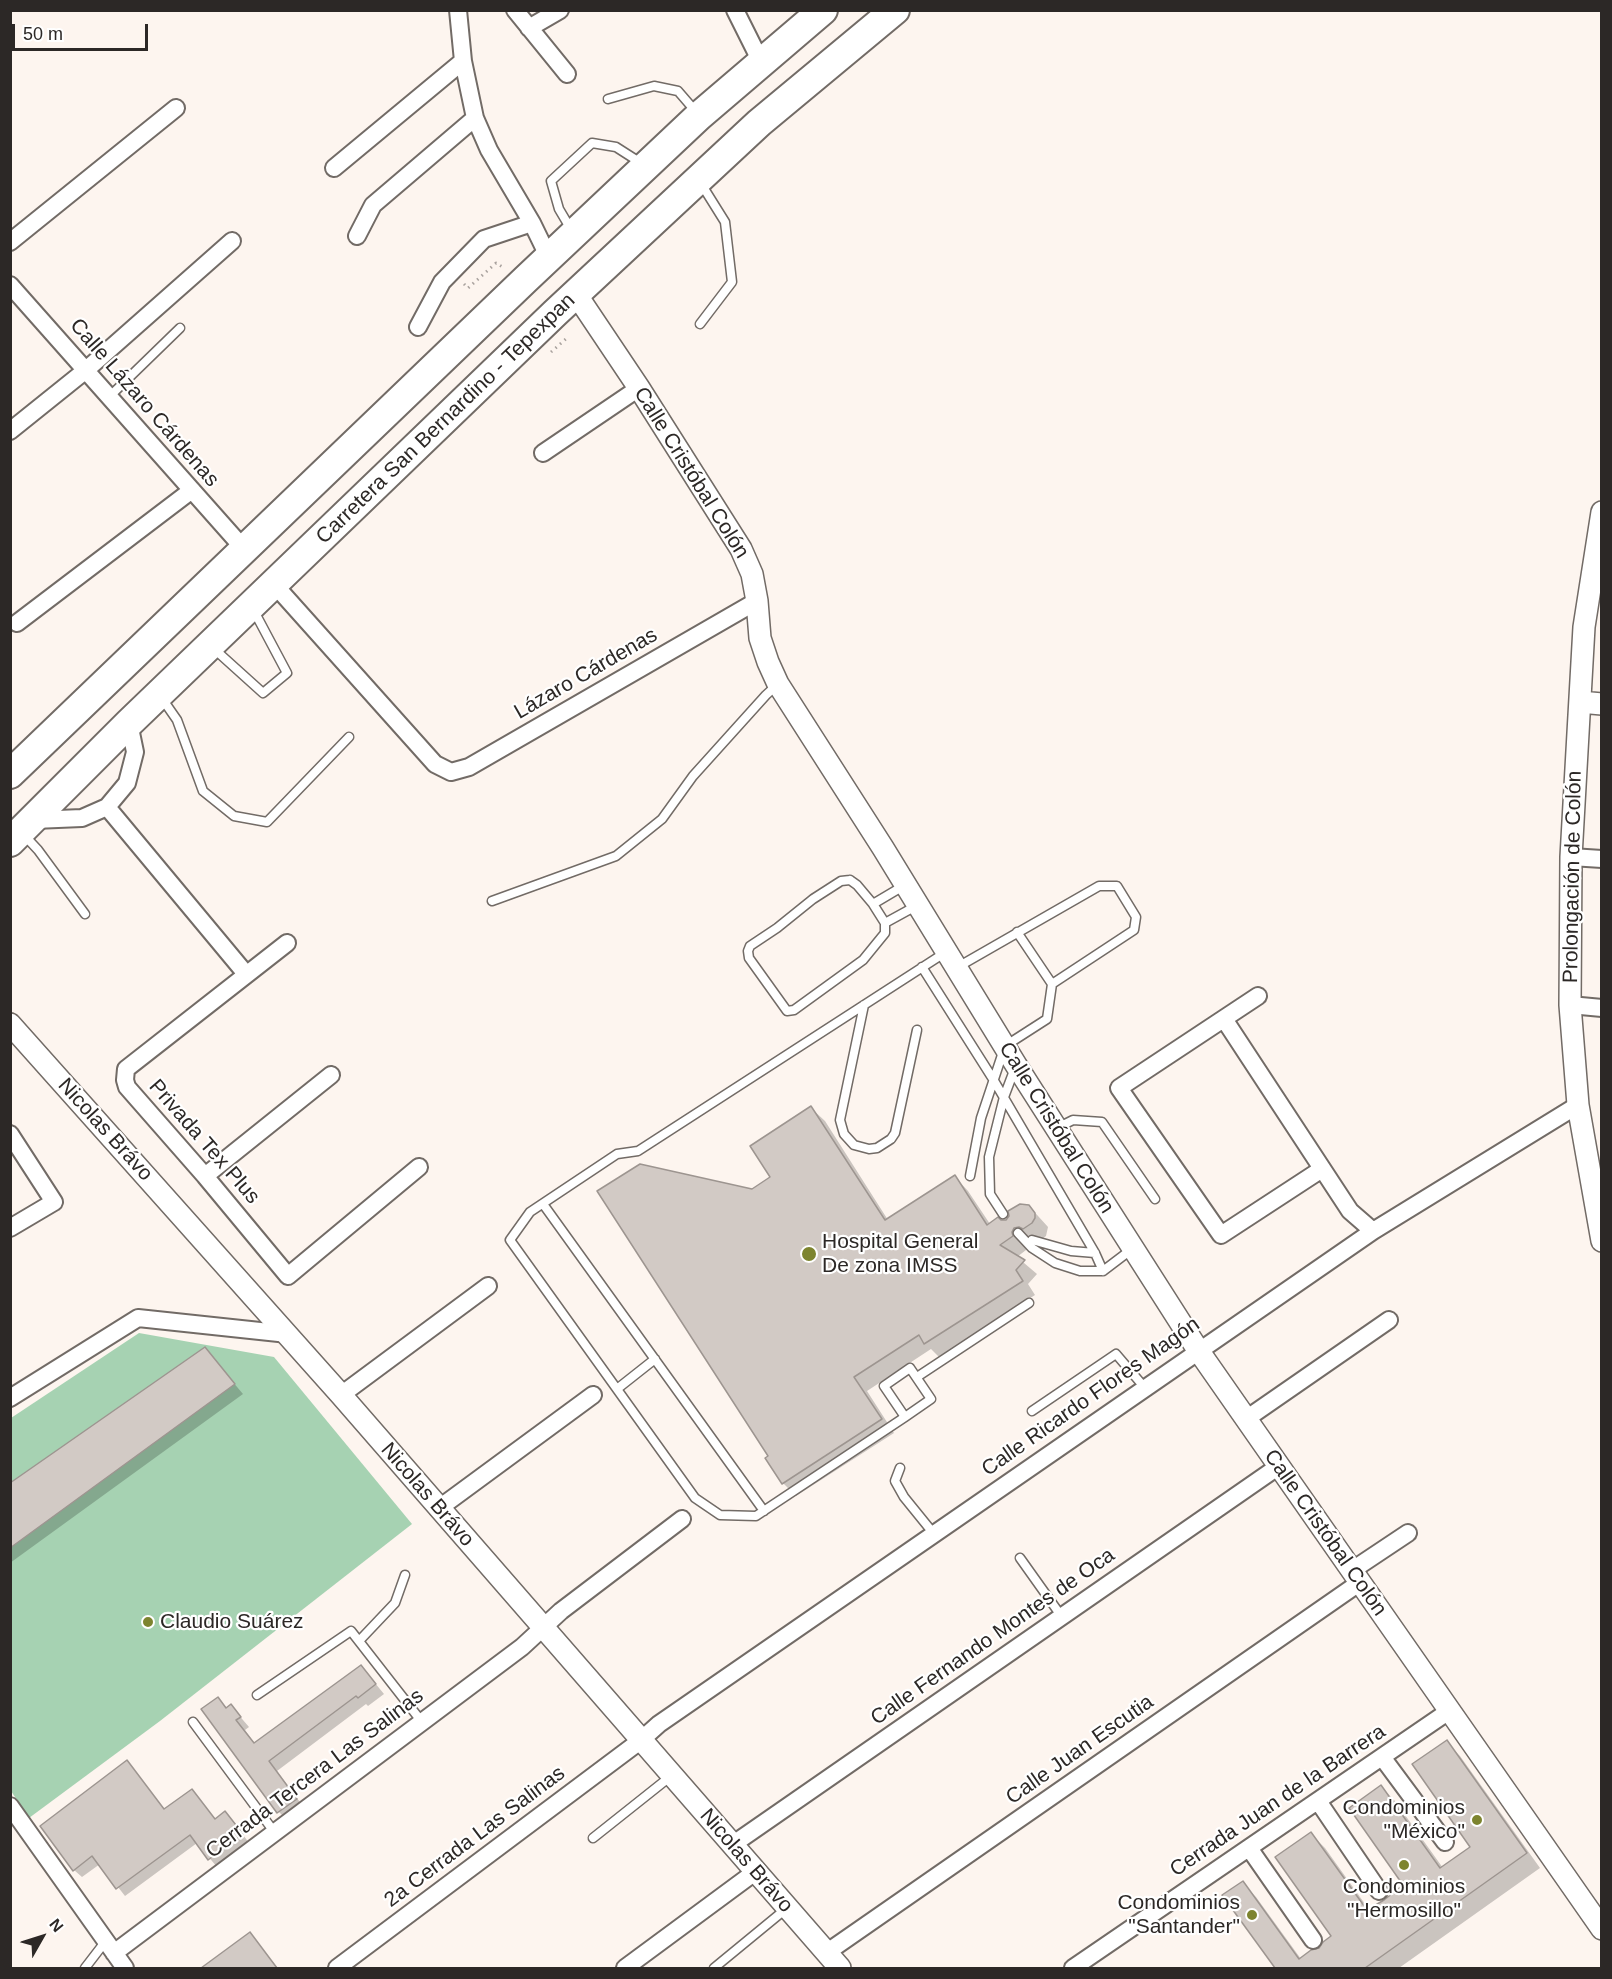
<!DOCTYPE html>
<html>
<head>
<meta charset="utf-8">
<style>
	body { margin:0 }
	#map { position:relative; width:1612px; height:1979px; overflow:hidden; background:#fdf5ef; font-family:Helvetica,sans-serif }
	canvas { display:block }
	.frame { position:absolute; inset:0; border:12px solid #2c2826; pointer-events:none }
	.north { position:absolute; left:12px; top:1907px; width:60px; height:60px; -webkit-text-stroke:4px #fff; paint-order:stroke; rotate:51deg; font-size:16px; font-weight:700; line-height:24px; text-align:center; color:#2c2826 }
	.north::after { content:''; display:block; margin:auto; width:21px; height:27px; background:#2c2826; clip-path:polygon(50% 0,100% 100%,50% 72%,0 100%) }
	.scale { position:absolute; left:12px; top:24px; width:136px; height:27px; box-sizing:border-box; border:3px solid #2c2826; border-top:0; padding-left:8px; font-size:18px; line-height:21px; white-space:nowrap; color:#2c2826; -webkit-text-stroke:4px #fff; paint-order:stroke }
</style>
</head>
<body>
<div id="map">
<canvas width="1612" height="1979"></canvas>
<div class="frame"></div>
<div class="north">N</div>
<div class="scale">50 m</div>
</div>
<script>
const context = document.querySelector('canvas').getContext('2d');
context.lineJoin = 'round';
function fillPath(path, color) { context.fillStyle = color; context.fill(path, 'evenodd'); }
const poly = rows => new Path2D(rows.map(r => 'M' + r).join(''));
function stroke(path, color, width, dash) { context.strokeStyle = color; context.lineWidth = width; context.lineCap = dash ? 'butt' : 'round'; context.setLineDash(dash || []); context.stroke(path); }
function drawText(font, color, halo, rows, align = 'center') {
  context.font = font + ' Helvetica,sans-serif'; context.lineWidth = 4.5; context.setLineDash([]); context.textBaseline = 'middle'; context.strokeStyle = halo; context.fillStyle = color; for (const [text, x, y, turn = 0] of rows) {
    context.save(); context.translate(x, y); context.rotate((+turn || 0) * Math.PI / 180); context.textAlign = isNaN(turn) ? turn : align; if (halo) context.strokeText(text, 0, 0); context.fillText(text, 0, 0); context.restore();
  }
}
fillPath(poly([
	[139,1333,274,1357,412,1524,160,1721,29,1818,11,1791,11,1418]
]), '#a6d2b2');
fillPath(poly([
	[811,1108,825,1121,888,1220,955,1177,968,1191,990,1224,1007,1221,1029,1206,1048,1227,1046,1236,1038,1242,1025,1246,1026,1250,1017,1257,1037,1274,1028,1284,1035,1295,939,1357,931,1349,867,1391,894,1433,796,1496,783,1483,753,1190,772,1178],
	[205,1349,243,1394,10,1563,10,1486],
	[361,1666,384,1694,368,1706,366,1704,277,1771,305,1809,288,1821,279,1812,203,1710,218,1699,227,1708,231,1706,249,1727,245,1730,255,1744],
	[1446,1742,1460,1756,1540,1868,1399,1968,1277,1968,1224,1895,1242,1883,1256,1897,1301,1959,1320,1950,1333,1936,1311,1834,1325,1848,1370,1911,1405,1885,1381,1787,1395,1801,1443,1868,1472,1847],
	[127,1762,165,1810,192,1790,216,1820,233,1821,249,1843,217,1867,197,1843,125,1896,100,1864,82,1877,74,1870],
	[249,1934,278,1968,203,1968]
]), '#0003');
const building = poly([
	[811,1106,885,1220,955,1175,987,1225,998,1217,1001,1220,1006,1220,1009,1216,1008,1211,1020,1204,1029,1205,1035,1213,1035,1218,1032,1223,1023,1229,1019,1227,1014,1228,1012,1232,1013,1236,1000,1245,1025,1260,1016,1270,1023,1281,924,1344,919,1335,854,1377,882,1419,782,1484,765,1458,768,1456,597,1191,640,1164,752,1189,770,1177,750,1146,811,1106],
	[205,1347,235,1384,10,1548,10,1483,205,1347],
	[361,1665,376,1684,358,1698,356,1696,269,1761,297,1799,277,1813,201,1709,218,1697,226,1708,231,1704,241,1717,236,1720,254,1743,361,1665],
	[1447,1740,1527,1853,1365,1968,1275,1968,1222,1895,1243,1881,1299,1959,1311,1950,1319,1948,1323,1942,1331,1936,1275,1857,1311,1832,1367,1910,1384,1900,1403,1885,1349,1808,1381,1785,1440,1868,1470,1847,1412,1764,1447,1740],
	[127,1760,164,1809,192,1789,215,1819,225,1811,243,1834,208,1860,190,1835,116,1889,92,1856,73,1871,40,1826,127,1760],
	[250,1932,277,1968,201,1968,250,1932]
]);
fillPath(building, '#d2cac5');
stroke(building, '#9d9590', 1.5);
const service = poly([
	[608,99,654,86,678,91,697,113],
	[572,231,559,209,551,181,592,143,616,147,641,163],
	[700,324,732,282,725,222,700,182],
	[109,397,180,328],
	[212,647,263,693,287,673,254,611],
	[161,697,177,720,203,791,234,816,267,822,349,737],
	[24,835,38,850,85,914],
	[850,880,857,885,873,904,885,923,885,933,863,960,794,1010,787,1011,749,958,748,951,750,946,777,928,813,899,841,881,850,880],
	[492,901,616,856,662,819,693,776,766,695,778,684],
	[873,904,905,885],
	[885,923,916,906],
	[1017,932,1052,984],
	[922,967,993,1079,1095,1253,1103,1271,1132,1249],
	[956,968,1099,886,1117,886,1136,917,1134,930,1052,984,1047,1019,1005,1046,981,1118,970,1176],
	[864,1005,840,1120,844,1134,854,1145,869,1149,877,1148,891,1139,895,1133,917,1030],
	[1057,1128,1073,1120,1102,1122,1155,1199],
	[543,1204,764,1511],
	[1003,1214,990,1194,989,1157,1004,1097,1015,1068],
	[1018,1233,1032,1248,1055,1263,1080,1271,1103,1271],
	[1032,1240,1071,1251,1095,1253],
	[917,1377,1029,1303],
	[617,1389,655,1359],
	[1032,1411,1116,1354,1145,1388],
	[905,1417,884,1386,910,1368,931,1399,905,1417,756,1516,720,1515,695,1498,510,1240,530,1212,617,1154,638,1151,946,952],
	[900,1468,895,1481,904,1497,934,1534],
	[1020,1558,1062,1617],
	[359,1641,395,1603,405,1575],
	[257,1695,351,1631,422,1722],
	[193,1722,275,1833],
	[593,1838,671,1776],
	[85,1968,105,1942],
	[714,1968,787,1908]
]);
const minor = poly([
	[458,10,463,61,475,118,489,150,532,223,549,258],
	[515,10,567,74],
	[735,10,761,62],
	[529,28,560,10],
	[334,168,463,61],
	[357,236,373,205,475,118],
	[10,242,176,108],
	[10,285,245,550],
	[418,327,442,282,484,239,532,223],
	[10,431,86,370,232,241],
	[543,453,639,388],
	[273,583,435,764,451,772,469,767,757,601],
	[17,623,192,490],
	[107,807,246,974],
	[34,820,82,818,107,807,127,783,135,752,129,723],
	[1571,857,1602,859],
	[287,943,126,1069,125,1080,127,1087,205,1176,288,1276,419,1167],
	[1258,996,1119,1088,1221,1235,1322,1169],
	[1570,1005,1602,1008],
	[1224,1019,1350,1211,1373,1231],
	[10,1134,54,1202,10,1228],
	[205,1176,331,1075],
	[341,1395,488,1286],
	[10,1398,138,1318,288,1334],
	[1246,1419,1389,1320],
	[438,1509,593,1395],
	[1351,1571,1408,1533],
	[1382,1757,1445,1842],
	[1318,1801,1379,1891],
	[10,1806,125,1968],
	[732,1845,1279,1466],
	[1249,1848,1313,1940],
	[114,1953,522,1647,561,1611,682,1519],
	[826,1953,1359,1583],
	[337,1968,640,1741,659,1724,1373,1231,1578,1105],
	[625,1968,755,1872],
	[1073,1968,1449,1711]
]);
const tertiary = poly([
	[576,294,639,388,741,549,752,574,757,601,760,638,768,662,778,684,883,848,1016,1065,1198,1350,1602,1929],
	[1602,512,1584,627,1571,857,1570,1005,1578,1105,1602,1241],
	[1580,702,1602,704],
	[10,1024,341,1395,840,1968]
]);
const trunk = poly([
	[10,774,526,279,699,116,823,10],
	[10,842,129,723,555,313,759,123,895,10]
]);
stroke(service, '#726b66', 11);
stroke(minor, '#726b66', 20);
stroke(tertiary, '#726b66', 24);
stroke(trunk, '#726b66', 32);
stroke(poly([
	[464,284,468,288,496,263,504,268],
	[551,352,568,337]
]), '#a9a29e', 3, [1.5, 4.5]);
stroke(service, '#fff', 8);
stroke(minor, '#fff', 16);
stroke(tertiary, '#fff', 21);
stroke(trunk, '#fff', 28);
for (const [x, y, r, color] of [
	[809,1254,8,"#7d842f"],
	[148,1622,6,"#7d842f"],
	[1477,1820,6,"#7d842f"],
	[1404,1865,6,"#7d842f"],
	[1252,1915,6,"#7d842f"]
]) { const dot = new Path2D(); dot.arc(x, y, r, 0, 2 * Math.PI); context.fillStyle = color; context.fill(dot); stroke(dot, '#fff', 2); }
drawText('21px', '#2c2826', '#fff', [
	["Calle Lázaro Cárdenas",144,403,49],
	["Carretera San Bernardino - Tepexpan",446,419,-44],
	["Calle Cristóbal Colón",691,473,58],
	["Lázaro Cárdenas",586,674,-30],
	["Prolongación de Colón",1573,877,-89],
	["Calle Cristóbal Colón",1056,1128,58],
	["Nicolas Brávo",105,1130,48],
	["Privada Tex Plus",204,1142,49],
	["Calle Ricardo Flores Magón",1091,1397,-35],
	["Nicolas Brávo",427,1495,49],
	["Calle Cristóbal Colón",1325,1533,55],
	["Calle Fernando Montes de Oca",993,1637,-35],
	["Calle Juan Escutia",1080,1750,-35],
	["Cerrada Tercera Las Salinas",315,1774,-37],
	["Cerrada Juan de la Barrera",1278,1801,-34],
	["2a Cerrada Las Salinas",475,1837,-37],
	["Nicolas Brávo",746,1861,49]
]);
drawText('21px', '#2c2826', '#fff', [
	["Hospital General",822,1242],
	["De zona IMSS",822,1266],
	["Claudio Suárez",160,1622],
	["Condominios",1465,1808,"right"],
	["\"México\"",1465,1832,"right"],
	["Condominios",1404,1887,"center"],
	["\"Hermosillo\"",1404,1911,"center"],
	["Condominios",1240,1903,"right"],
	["\"Santander\"",1240,1927,"right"]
], 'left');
</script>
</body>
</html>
